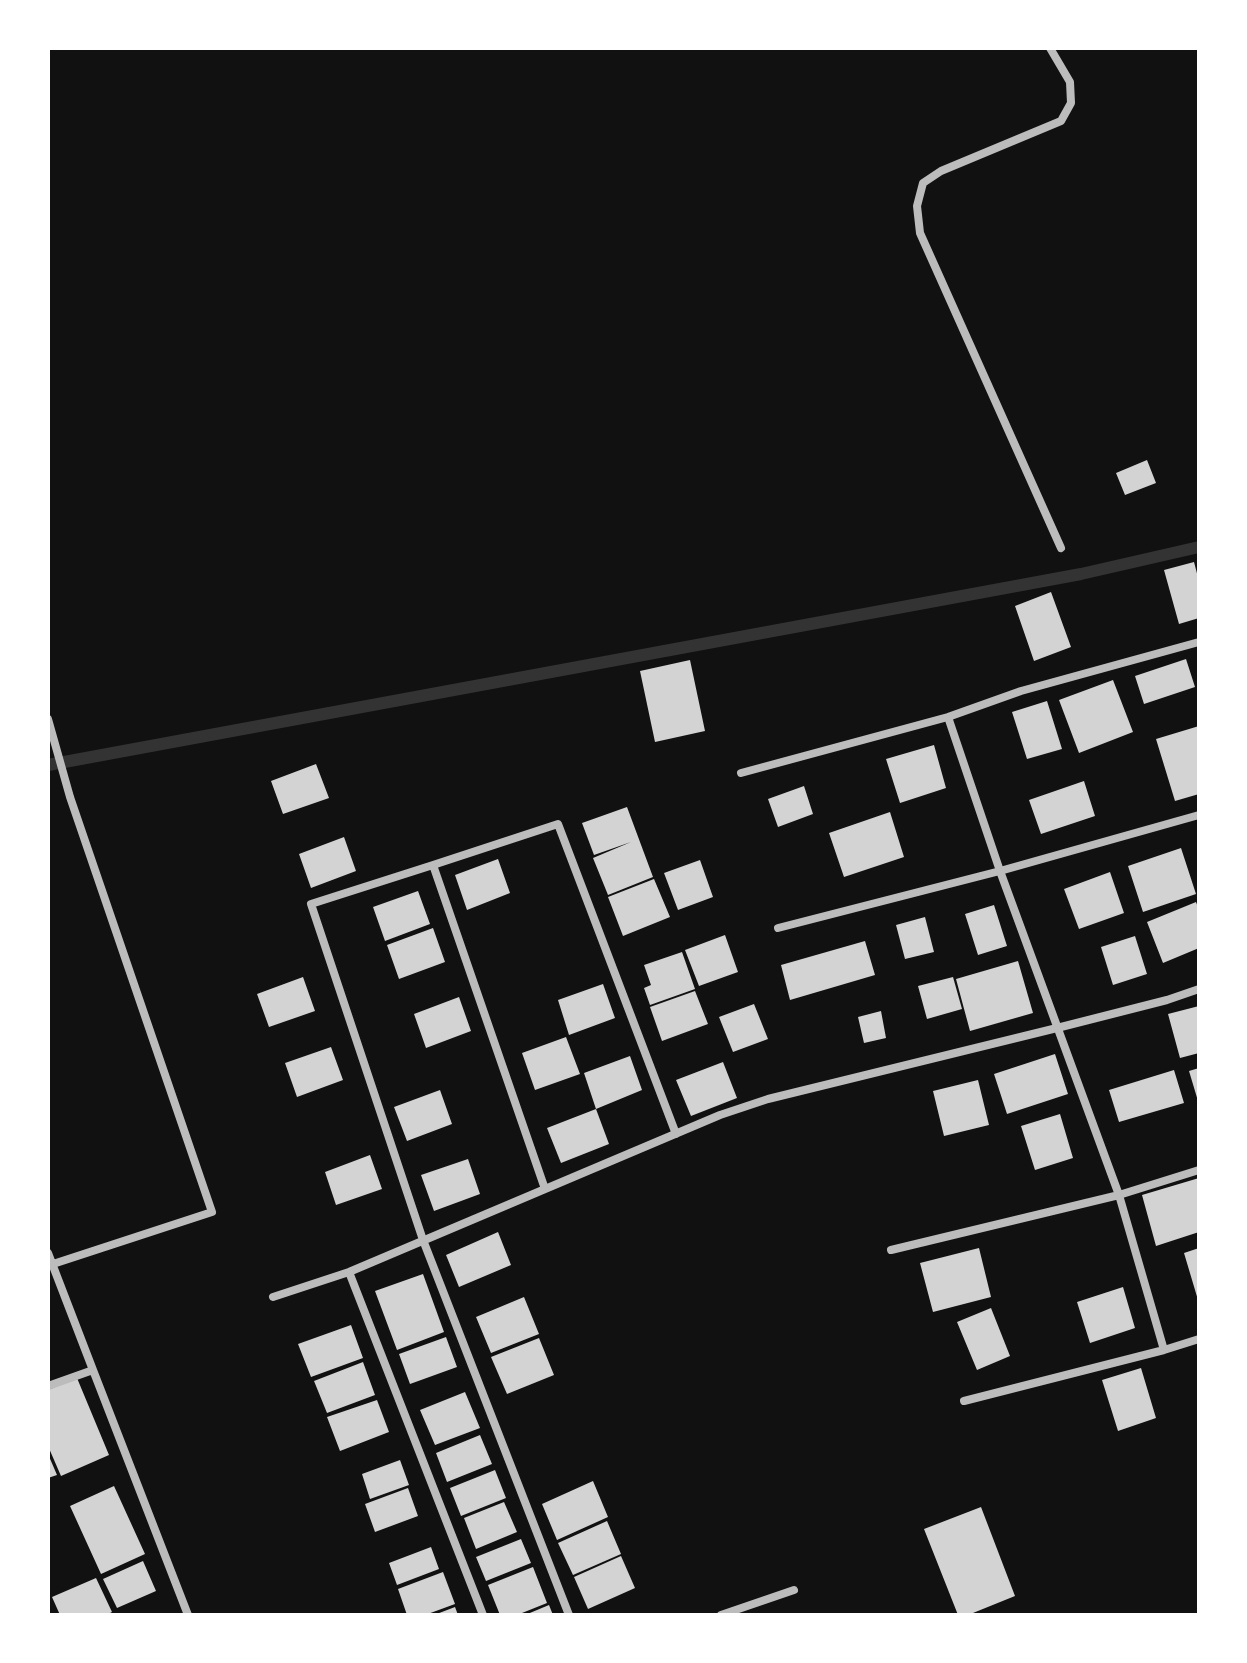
<!DOCTYPE html>
<html>
<head>
<meta charset="utf-8">
<style>
	body { margin:0 }
	#map { position:relative; width:1247px; height:1663px; overflow:hidden; background:#111; font-family:"Golos Text",sans-serif }
	canvas { display:block }
	.frame { position:absolute; inset:0; border:50px solid #fff; pointer-events:none }
</style>
</head>
<body>
<div id="map">
<canvas width="1247" height="1663"></canvas>
<div class="frame"></div>
</div>
<script>
const context = document.querySelector('canvas').getContext('2d');
context.lineJoin = 'round';
const poly = rows => new Path2D(rows.map(r => 'M' + r).join(''));
function stroke(path, color, width, dash) { context.strokeStyle = color; context.lineWidth = width; context.lineCap = dash ? 'butt' : 'round'; context.setLineDash(dash || []); context.stroke(path); }
function fillPath(path, color) { context.fillStyle = color; context.fill(path, 'evenodd'); }
stroke(poly([
	[48,765,1081,574,1199,547]
]), '#333', 12);
fillPath(poly([
	[1147,460,1156,483,1125,495,1116,473],
	[1194,562,1199,581,1199,618,1179,624,1164,570],
	[1051,592,1071,647,1034,661,1015,606],
	[1186,659,1195,687,1144,704,1135,676],
	[690,660,705,731,655,742,640,671],
	[1113,680,1133,732,1079,753,1059,700],
	[1047,701,1062,749,1027,759,1012,712],
	[1199,726,1199,794,1175,801,1156,739],
	[934,745,946,788,900,803,886,759],
	[316,764,329,798,283,814,271,781],
	[1084,781,1095,816,1041,834,1029,800],
	[804,786,813,814,778,827,768,799],
	[627,807,653,877,608,895,593,858,631,842,594,855,582,823],
	[890,812,904,857,844,877,829,833],
	[344,837,356,871,311,888,299,854],
	[1181,848,1196,894,1143,912,1128,866],
	[498,859,510,893,467,910,455,875],
	[700,860,713,897,678,910,664,873],
	[1110,872,1124,913,1079,929,1064,889],
	[654,879,670,917,623,936,608,897],
	[418,891,430,924,385,941,373,907],
	[1196,902,1199,910,1199,948,1163,963,1147,922],
	[994,905,1007,946,978,955,965,914],
	[925,917,934,952,905,959,896,925],
	[433,928,445,962,399,979,387,945],
	[725,935,738,972,699,986,685,950],
	[1135,936,1147,974,1113,985,1101,947],
	[865,941,875,975,790,1000,781,965],
	[682,952,695,989,650,1005,644,988,651,985,644,965],
	[1018,961,1033,1013,970,1031,956,979],
	[303,977,315,1011,269,1027,257,994],
	[953,977,962,1009,927,1019,918,986],
	[603,984,615,1018,569,1035,558,1000],
	[695,991,708,1024,662,1041,650,1007],
	[459,997,471,1031,426,1048,414,1014],
	[754,1004,768,1039,733,1052,719,1017],
	[1199,1006,1199,1053,1180,1058,1168,1014],
	[881,1011,886,1038,864,1043,858,1017],
	[566,1037,580,1074,535,1090,522,1053],
	[331,1047,343,1080,297,1097,285,1063],
	[1055,1054,1068,1094,1007,1114,994,1074],
	[630,1056,642,1090,596,1109,584,1073],
	[723,1062,737,1098,691,1116,676,1080],
	[1199,1068,1199,1101,1198,1101,1189,1071],
	[1174,1070,1184,1103,1119,1122,1109,1090],
	[978,1080,989,1125,944,1136,933,1091],
	[440,1090,452,1124,407,1141,394,1107],
	[596,1109,609,1144,561,1163,547,1128],
	[1060,1114,1073,1158,1035,1170,1021,1126],
	[370,1155,382,1189,336,1205,325,1172],
	[468,1159,480,1194,434,1211,421,1175],
	[1199,1178,1199,1232,1156,1246,1142,1195],
	[498,1232,511,1265,459,1287,446,1255],
	[979,1248,991,1297,933,1312,920,1263],
	[1199,1248,1199,1300,1198,1300,1184,1253],
	[423,1274,444,1332,397,1350,375,1291],
	[1123,1287,1135,1328,1090,1343,1077,1302],
	[524,1297,539,1334,491,1353,476,1317],
	[991,1308,1010,1356,977,1370,957,1322],
	[351,1325,363,1358,311,1377,298,1344],
	[446,1337,457,1367,410,1384,399,1354],
	[539,1338,554,1375,507,1394,491,1357],
	[363,1362,375,1395,327,1413,314,1381],
	[1141,1368,1156,1418,1118,1431,1102,1380],
	[77,1378,109,1455,61,1476,48,1446,48,1390],
	[465,1392,480,1428,435,1445,420,1410],
	[377,1400,389,1432,340,1451,327,1417],
	[480,1435,492,1464,447,1482,436,1453],
	[48,1454,57,1475,48,1478],
	[400,1460,409,1485,370,1499,362,1474],
	[495,1470,506,1498,461,1516,450,1488],
	[593,1481,608,1517,557,1540,542,1504],
	[114,1486,145,1554,101,1574,70,1506],
	[408,1488,418,1516,375,1532,365,1504],
	[504,1502,517,1532,476,1549,464,1518],
	[981,1507,1015,1596,968,1615,958,1615,924,1529],
	[607,1521,621,1554,573,1575,558,1543],
	[521,1539,531,1563,486,1581,476,1557],
	[431,1547,439,1569,397,1585,389,1563],
	[621,1556,635,1588,588,1609,574,1577],
	[143,1561,156,1591,117,1608,103,1579],
	[533,1567,547,1603,517,1615,500,1615,488,1585],
	[443,1572,455,1604,425,1615,407,1615,398,1589],
	[96,1578,112,1612,106,1615,60,1615,52,1597],
	[549,1605,553,1615,525,1615],
	[455,1607,458,1615,434,1615]
]), '#d3d3d3');
stroke(poly([
	[1050,48,1070,82,1071,103,1061,121,941,171,923,183,917,206,920,233,1061,548],
	[948,717,1000,871,1119,1195,1164,1350],
	[48,719,70,797,212,1212,53,1264],
	[741,773,948,717,1021,691,1199,642],
	[433,865,311,904,423,1240,569,1615],
	[778,928,1000,871,1199,815],
	[545,1189,433,865,558,824,676,1134],
	[891,1250,1119,1195,1199,1170],
	[48,1253,93,1370],
	[349,1272,483,1615],
	[273,1297,349,1272,720,1115,768,1099,1057,1028,1167,1000,1199,989],
	[48,1386,93,1370,188,1615],
	[964,1401,1164,1350,1199,1339],
	[721,1615,794,1590]
]), '#bcbcbc', 8);
</script>
</body>
</html>
